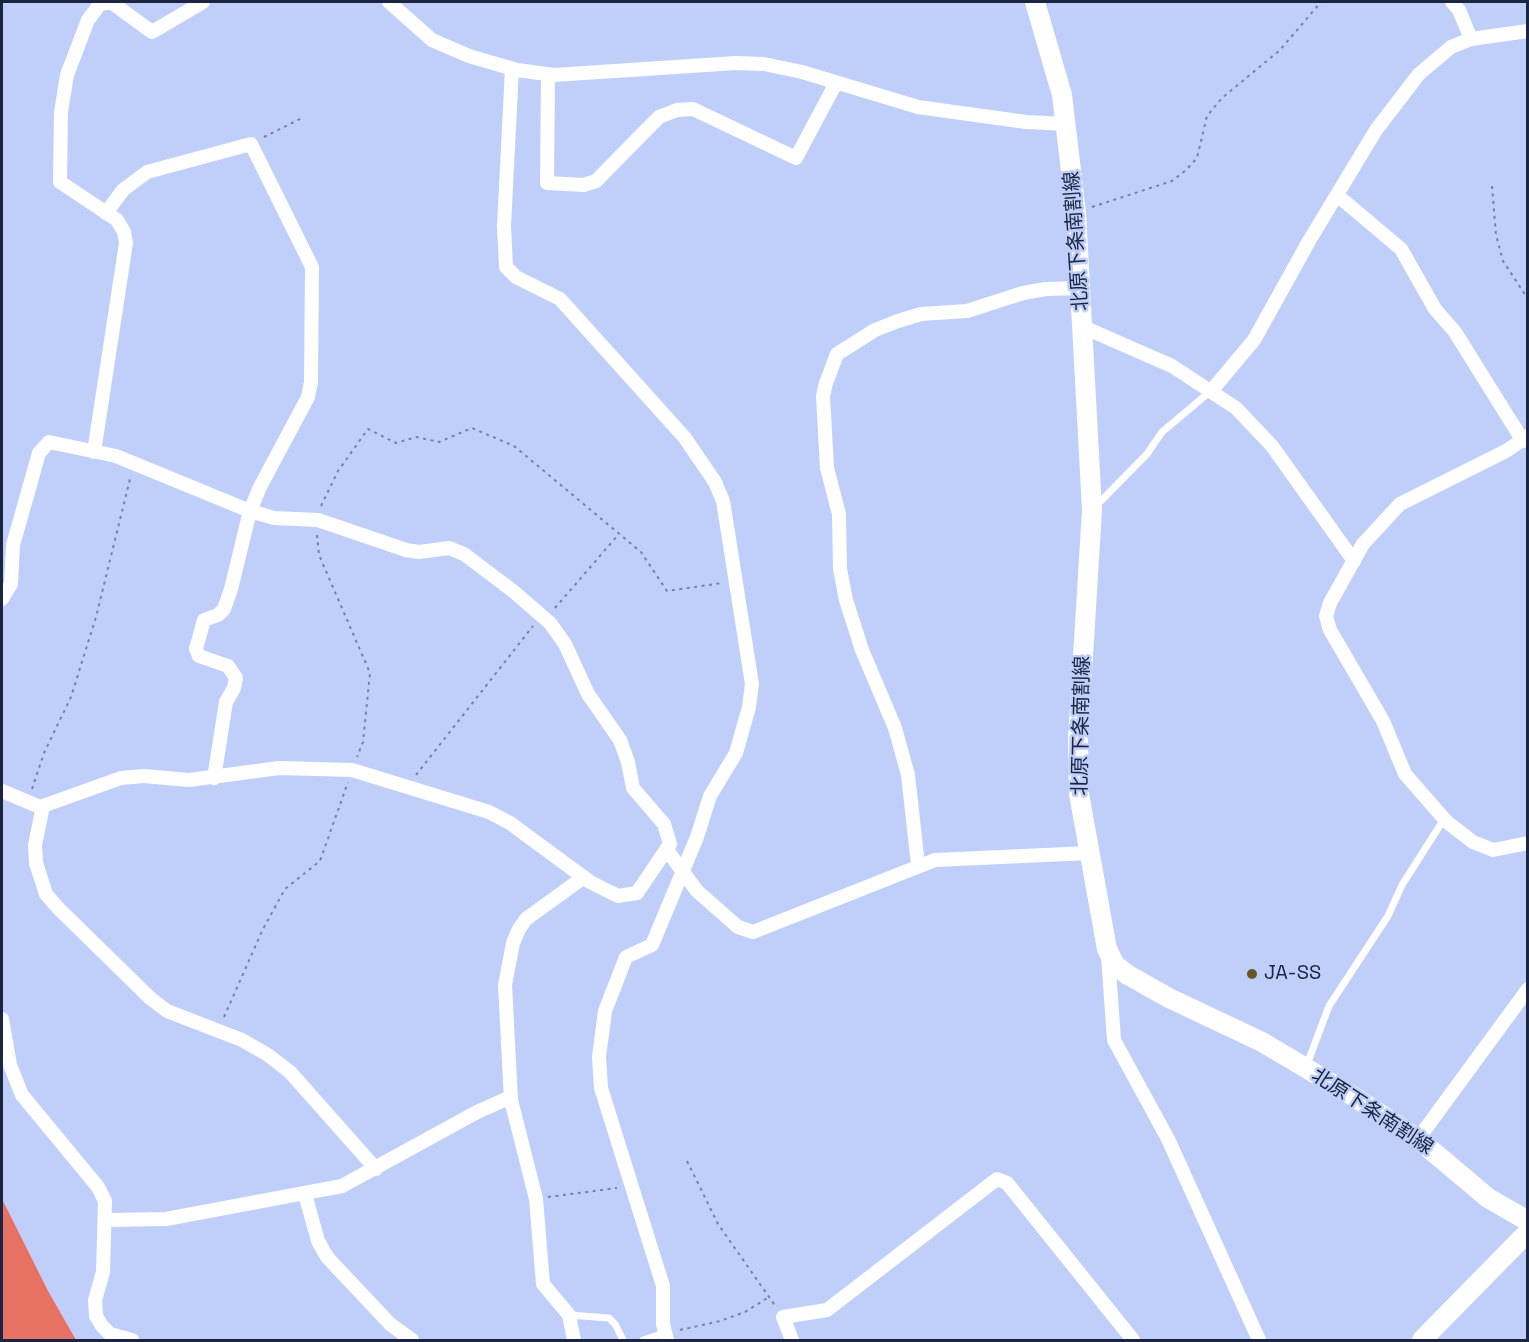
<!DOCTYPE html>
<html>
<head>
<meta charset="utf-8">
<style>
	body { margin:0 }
	#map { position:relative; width:1529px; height:1342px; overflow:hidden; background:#bfcffa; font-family:"Space Grotesk",sans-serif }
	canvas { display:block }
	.frame { position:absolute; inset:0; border:3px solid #1b2440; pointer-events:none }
</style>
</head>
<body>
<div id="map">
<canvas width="1529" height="1342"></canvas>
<div class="frame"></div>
</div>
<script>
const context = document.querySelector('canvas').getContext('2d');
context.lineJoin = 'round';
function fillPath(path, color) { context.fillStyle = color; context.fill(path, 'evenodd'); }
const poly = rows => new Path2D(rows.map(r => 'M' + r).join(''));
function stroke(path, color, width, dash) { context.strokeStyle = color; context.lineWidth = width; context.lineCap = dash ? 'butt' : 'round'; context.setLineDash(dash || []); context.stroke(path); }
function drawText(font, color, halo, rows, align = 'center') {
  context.font = font + ' "Space Grotesk","Noto Sans JP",sans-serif'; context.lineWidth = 5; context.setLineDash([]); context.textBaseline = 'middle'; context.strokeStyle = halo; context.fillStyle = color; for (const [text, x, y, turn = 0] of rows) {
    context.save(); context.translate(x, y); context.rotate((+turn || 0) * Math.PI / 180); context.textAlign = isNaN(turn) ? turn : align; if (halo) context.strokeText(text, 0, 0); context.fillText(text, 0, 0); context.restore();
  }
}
fillPath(poly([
	[2,1199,48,1291,76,1340,2,1340]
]), '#e77163');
stroke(poly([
	[264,137,304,117],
	[1492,186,1496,235,1503,261,1528,299],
	[1092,207,1172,181,1186,170,1197,158,1207,116,1222,98,1280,50,1321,2],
	[321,506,338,471,368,429,396,443,416,437,439,442,472,428,514,446,641,552,667,591,722,583],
	[317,535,319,555,370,673,363,742,357,757],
	[555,608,618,535],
	[416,775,533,626],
	[32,789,44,753,71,697,96,617,131,475],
	[224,1017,263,929,285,889,320,861,348,782],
	[687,1161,718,1224,776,1307],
	[548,1197,617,1188],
	[680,1330,720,1321,745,1312,769,1297]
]), '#7582a7', 2, [3, 4.5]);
stroke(poly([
	[1096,506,1147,454,1162,432,1212,390],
	[1306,1067,1329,1006,1388,916,1402,885,1444,819],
	[569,1315,609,1318,615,1324,623,1340],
	[643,1340,664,1333]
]), '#fff', 7);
stroke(poly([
	[111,2,152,32,203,2],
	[389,2,432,40,469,56,517,70,554,75,736,63,764,64,802,72,918,107,1026,122,1067,124],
	[1452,2,1459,10,1471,39],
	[512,68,504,226,506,267,516,277,560,299,685,438,715,482,723,501,752,684,749,707,736,753,710,796,697,837,652,945,626,957,605,1011,599,1057,601,1088,663,1286,663,1324,667,1340],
	[548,75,547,183,584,185,596,181,659,117,677,110,693,109,796,158,836,83],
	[1337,195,1401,249,1435,309,1455,332,1523,441],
	[106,213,123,190,147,172,251,144,312,267,311,382,308,397,260,487,250,511,231,589,224,609,218,615,204,620,196,649,199,656,228,666,236,678,234,688,226,702,214,778],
	[1083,327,1172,366,1236,408,1272,446,1354,561],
	[1212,390,1254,340,1309,241,1376,130,1419,74,1451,47,1471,39,1528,31],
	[1528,436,1506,451,1400,504,1363,544,1330,603,1326,616,1330,630,1383,721,1405,774,1447,822,1473,842,1493,850,1528,843],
	[94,452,126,243,124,232,117,220,60,182,61,112,67,75,88,20,100,4,112,2],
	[2,599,11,584,13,545,39,453,49,442,116,456,250,511,274,518,318,520,406,550,419,552,449,548,464,554,513,591,550,623,565,644,588,694,620,740,628,762,633,788,664,824,670,844,637,893,618,896,590,882,510,823,489,812,352,770,279,768,189,780,144,776,121,778,40,807,2,791],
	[43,806,35,845,36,863,46,894,58,908,150,998,167,1011,242,1040,268,1055,290,1072,376,1169],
	[667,850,697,891,738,927,753,932,935,860,1089,853],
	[918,865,908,775,895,728,862,650,846,600,840,569,839,514,827,468,823,396,826,383,837,354,875,330,898,321,921,314,967,311,1023,293,1046,289,1081,288],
	[1108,956,1114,1040,1168,1139,1259,1340],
	[2,1019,10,1065,22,1095,98,1187,105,1201,103,1272,95,1300,96,1316,102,1326,110,1334,132,1340],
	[1418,1139,1528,989],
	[305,1194,318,1241,327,1257,390,1324,412,1340],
	[107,1220,166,1219,342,1186,477,1112,511,1097],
	[574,1340,569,1315,543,1284,536,1199,511,1100,505,985,513,943,519,929,526,919,584,877],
	[792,1340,783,1317,827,1310,997,1179,1007,1183,1133,1340]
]), '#fff', 14);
stroke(poly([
	[1035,2,1062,95,1076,213,1092,510,1078,738,1079,794,1107,949,1115,965,1128,975,1169,998,1262,1042,1353,1096,1418,1139,1488,1198,1528,1221],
	[1422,1340,1528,1232]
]), '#fff', 20);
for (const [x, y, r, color] of [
	[1252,974,6,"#685523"]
]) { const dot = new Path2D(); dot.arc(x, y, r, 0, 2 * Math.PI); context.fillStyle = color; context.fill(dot); stroke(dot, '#bfcffa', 2); }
drawText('20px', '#1b2440', '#bfcffa', [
	["北原下条南割線",1077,241,-94],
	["北原下条南割線",1082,726,-89],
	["北原下条南割線",1372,1112,33]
]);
drawText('20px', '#1b2440', '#bfcffa', [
	["JA-SS",1264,974]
], 'left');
</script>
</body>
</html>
